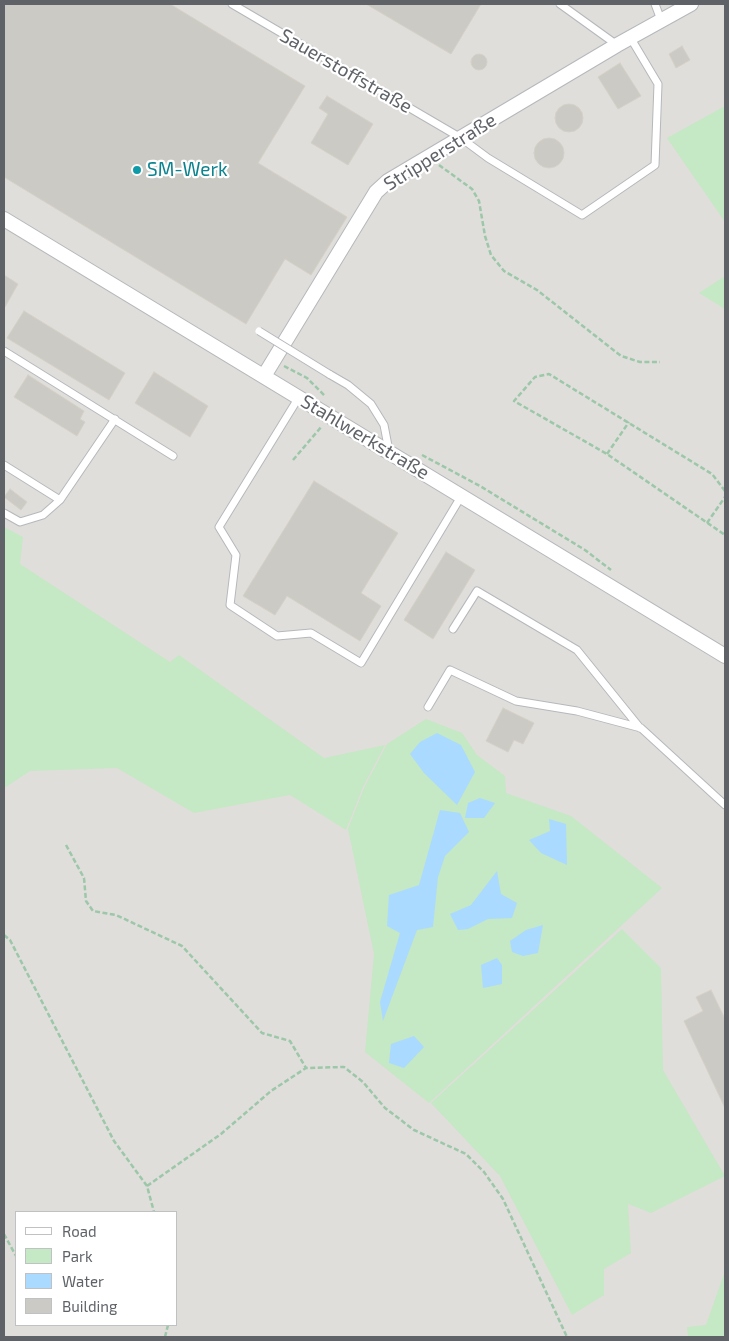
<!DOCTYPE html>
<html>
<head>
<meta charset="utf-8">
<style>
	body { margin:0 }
	#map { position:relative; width:729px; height:1341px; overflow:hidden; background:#f1efe8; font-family:"Exo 2",sans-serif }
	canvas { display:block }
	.frame { position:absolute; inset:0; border:5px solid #5f6368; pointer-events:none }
	.legend { position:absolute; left:15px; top:1211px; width:162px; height:115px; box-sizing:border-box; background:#fff; border:1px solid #bfc1c3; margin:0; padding:6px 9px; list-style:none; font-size:15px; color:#5f6368 }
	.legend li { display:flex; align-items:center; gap:10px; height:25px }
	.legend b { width:25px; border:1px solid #bfc1c3 }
</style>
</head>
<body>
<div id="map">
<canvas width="729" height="1341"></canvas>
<div class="frame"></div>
<ul class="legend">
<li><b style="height:6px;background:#fff"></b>Road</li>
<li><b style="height:14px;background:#c5e8c5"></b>Park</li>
<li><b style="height:14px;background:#aadaff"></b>Water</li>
<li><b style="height:14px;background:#cccac5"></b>Building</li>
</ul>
</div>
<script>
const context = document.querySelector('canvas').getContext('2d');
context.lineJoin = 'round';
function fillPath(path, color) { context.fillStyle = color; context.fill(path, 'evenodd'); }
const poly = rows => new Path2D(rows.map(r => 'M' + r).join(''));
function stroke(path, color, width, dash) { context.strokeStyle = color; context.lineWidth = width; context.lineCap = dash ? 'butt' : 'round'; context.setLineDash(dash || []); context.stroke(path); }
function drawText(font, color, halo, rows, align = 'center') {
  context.font = font + ' "Exo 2",sans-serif'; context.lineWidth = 4.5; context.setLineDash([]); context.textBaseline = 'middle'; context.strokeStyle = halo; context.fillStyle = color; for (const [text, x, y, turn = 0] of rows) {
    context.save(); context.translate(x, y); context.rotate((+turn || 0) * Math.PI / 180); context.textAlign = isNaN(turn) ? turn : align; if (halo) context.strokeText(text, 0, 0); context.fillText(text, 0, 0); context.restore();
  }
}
fillPath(poly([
	[4,4,725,4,725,1337,4,1337],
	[16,1212,176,1212,176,1325,16,1325]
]), '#e0deda');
fillPath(poly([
	[725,106,725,222,667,138],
	[725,276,725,309,699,293],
	[4,527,23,537,20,564,170,662,179,655,324,758,385,745,363,787,346,830,290,795,194,813,117,768,30,771,4,788],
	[426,719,462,733,477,755,505,776,506,793,571,816,662,888,429,1103,365,1052,374,954,348,829,364,788,387,744],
	[622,929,661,968,663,1070,725,1176,651,1213,628,1204,631,1253,604,1269,604,1295,572,1315,500,1176,431,1103],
	[725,1271,725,1337,688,1337,687,1327,706,1325]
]), '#c5e8c5');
fillPath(poly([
	[437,733,461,745,475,772,457,805,424,773,410,754,420,742],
	[480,798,495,803,484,818,465,818,468,803],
	[440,810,460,813,469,832,445,856,438,877,433,927,417,930,383,1021,380,1002,400,933,387,926,389,895,419,885],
	[549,819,566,824,567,865,541,853,529,840,550,831],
	[497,871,501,894,517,903,512,918,488,919,468,929,458,930,450,914,471,905],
	[543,925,538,953,523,956,512,952,510,941,526,930],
	[497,958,502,965,502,984,483,988,481,965],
	[414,1036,424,1047,404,1068,389,1063,391,1044]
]), '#aadaff');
const building = poly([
	[4,4,170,4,305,86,258,163,347,217,311,275,285,259,246,324,4,177,4,4],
	[366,4,481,4,451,54,366,4],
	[682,46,690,60,676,68,669,54,682,46],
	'471 62a8 8 0 1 1 16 0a8 8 0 1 1-16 0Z',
	[620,63,641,96,618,109,598,77,620,63],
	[327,96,373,124,348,165,311,143,328,114,319,108,327,96],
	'555 118a14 14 0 1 1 28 0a14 14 0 1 1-28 0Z',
	'534 153a15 15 0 1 1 30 0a15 15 0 1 1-30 0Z',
	[4,275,18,284,5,307,4,307,4,275],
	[24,311,125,373,109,400,7,338,24,311],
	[154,372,208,406,190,437,135,403,154,372],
	[28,375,84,411,80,419,85,422,77,436,14,397,28,375],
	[314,481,398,533,361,593,381,606,360,641,287,596,275,615,243,596,314,481],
	[10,489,27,502,21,510,4,497,10,489],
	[446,552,475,570,433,639,404,620,446,552],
	[503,708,534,723,523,744,514,740,508,752,486,741,503,708],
	[711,990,725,1019,725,1108,684,1021,703,1011,696,997,711,990]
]);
fillPath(building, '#cccac5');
stroke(building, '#d6d1c6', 1);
const service = poly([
	[232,4,461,138,488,158,582,215,655,165,658,84,630,37],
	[560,4,617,45],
	[655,4,661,20],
	[4,351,173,456],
	[329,374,348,385,371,404,384,425,389,451],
	[299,397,219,527,236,555,230,605,277,636,311,633,361,663,462,495],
	[4,465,60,500],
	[4,513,20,522,43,515,60,500,115,419],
	[453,629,477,591,577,650,640,728],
	[428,707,450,670,516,701,577,711,641,728,725,805]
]);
const minor = poly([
	[4,219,725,656],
	[264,376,376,192,388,181,617,45,691,4]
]);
stroke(service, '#b5b8bc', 9);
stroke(minor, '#b5b8bc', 16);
stroke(poly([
	[439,165,472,189,479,201,485,236,491,255,504,271,537,290,621,356,640,362,660,362],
	[284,366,307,378,325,396],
	[607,454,629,422],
	[422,455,480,486,585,550,611,570],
	[293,460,322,426],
	[725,491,712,474,549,374,535,377,514,401,607,454,725,535],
	[707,523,725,497],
	[66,845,84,878,86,901,93,911,116,915,182,946,262,1033,290,1041,306,1068],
	[4,935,10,940,114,1141,147,1186,154,1212],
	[147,1186,221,1134,271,1091,306,1068,344,1067,363,1082,385,1108,414,1130,466,1154,484,1172,503,1199,567,1337],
	[4,1234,16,1256],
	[165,1337,168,1325]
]), '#9cc7a9', 2.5, [5, 2.5]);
stroke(service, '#fff', 7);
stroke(minor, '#fff', 14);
const serviceBridge = poly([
	[259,331,329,374]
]);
stroke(serviceBridge, '#b5b8bc', 9, []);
stroke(serviceBridge, '#fff', 7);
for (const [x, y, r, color] of [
	[137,170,5,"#0f9aa8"]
]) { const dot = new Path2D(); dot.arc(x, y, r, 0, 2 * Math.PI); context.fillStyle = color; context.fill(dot); stroke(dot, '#fff', 2); }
drawText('19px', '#5f6368', '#fff', [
	["Sauerstoffstraße",346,71,30],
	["Stripperstraße",440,152,-32],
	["Stahlwerkstraße",365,437,31]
]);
drawText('19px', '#0d838f', '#fff', [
	["SM-Werk",147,170]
], 'left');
</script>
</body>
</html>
